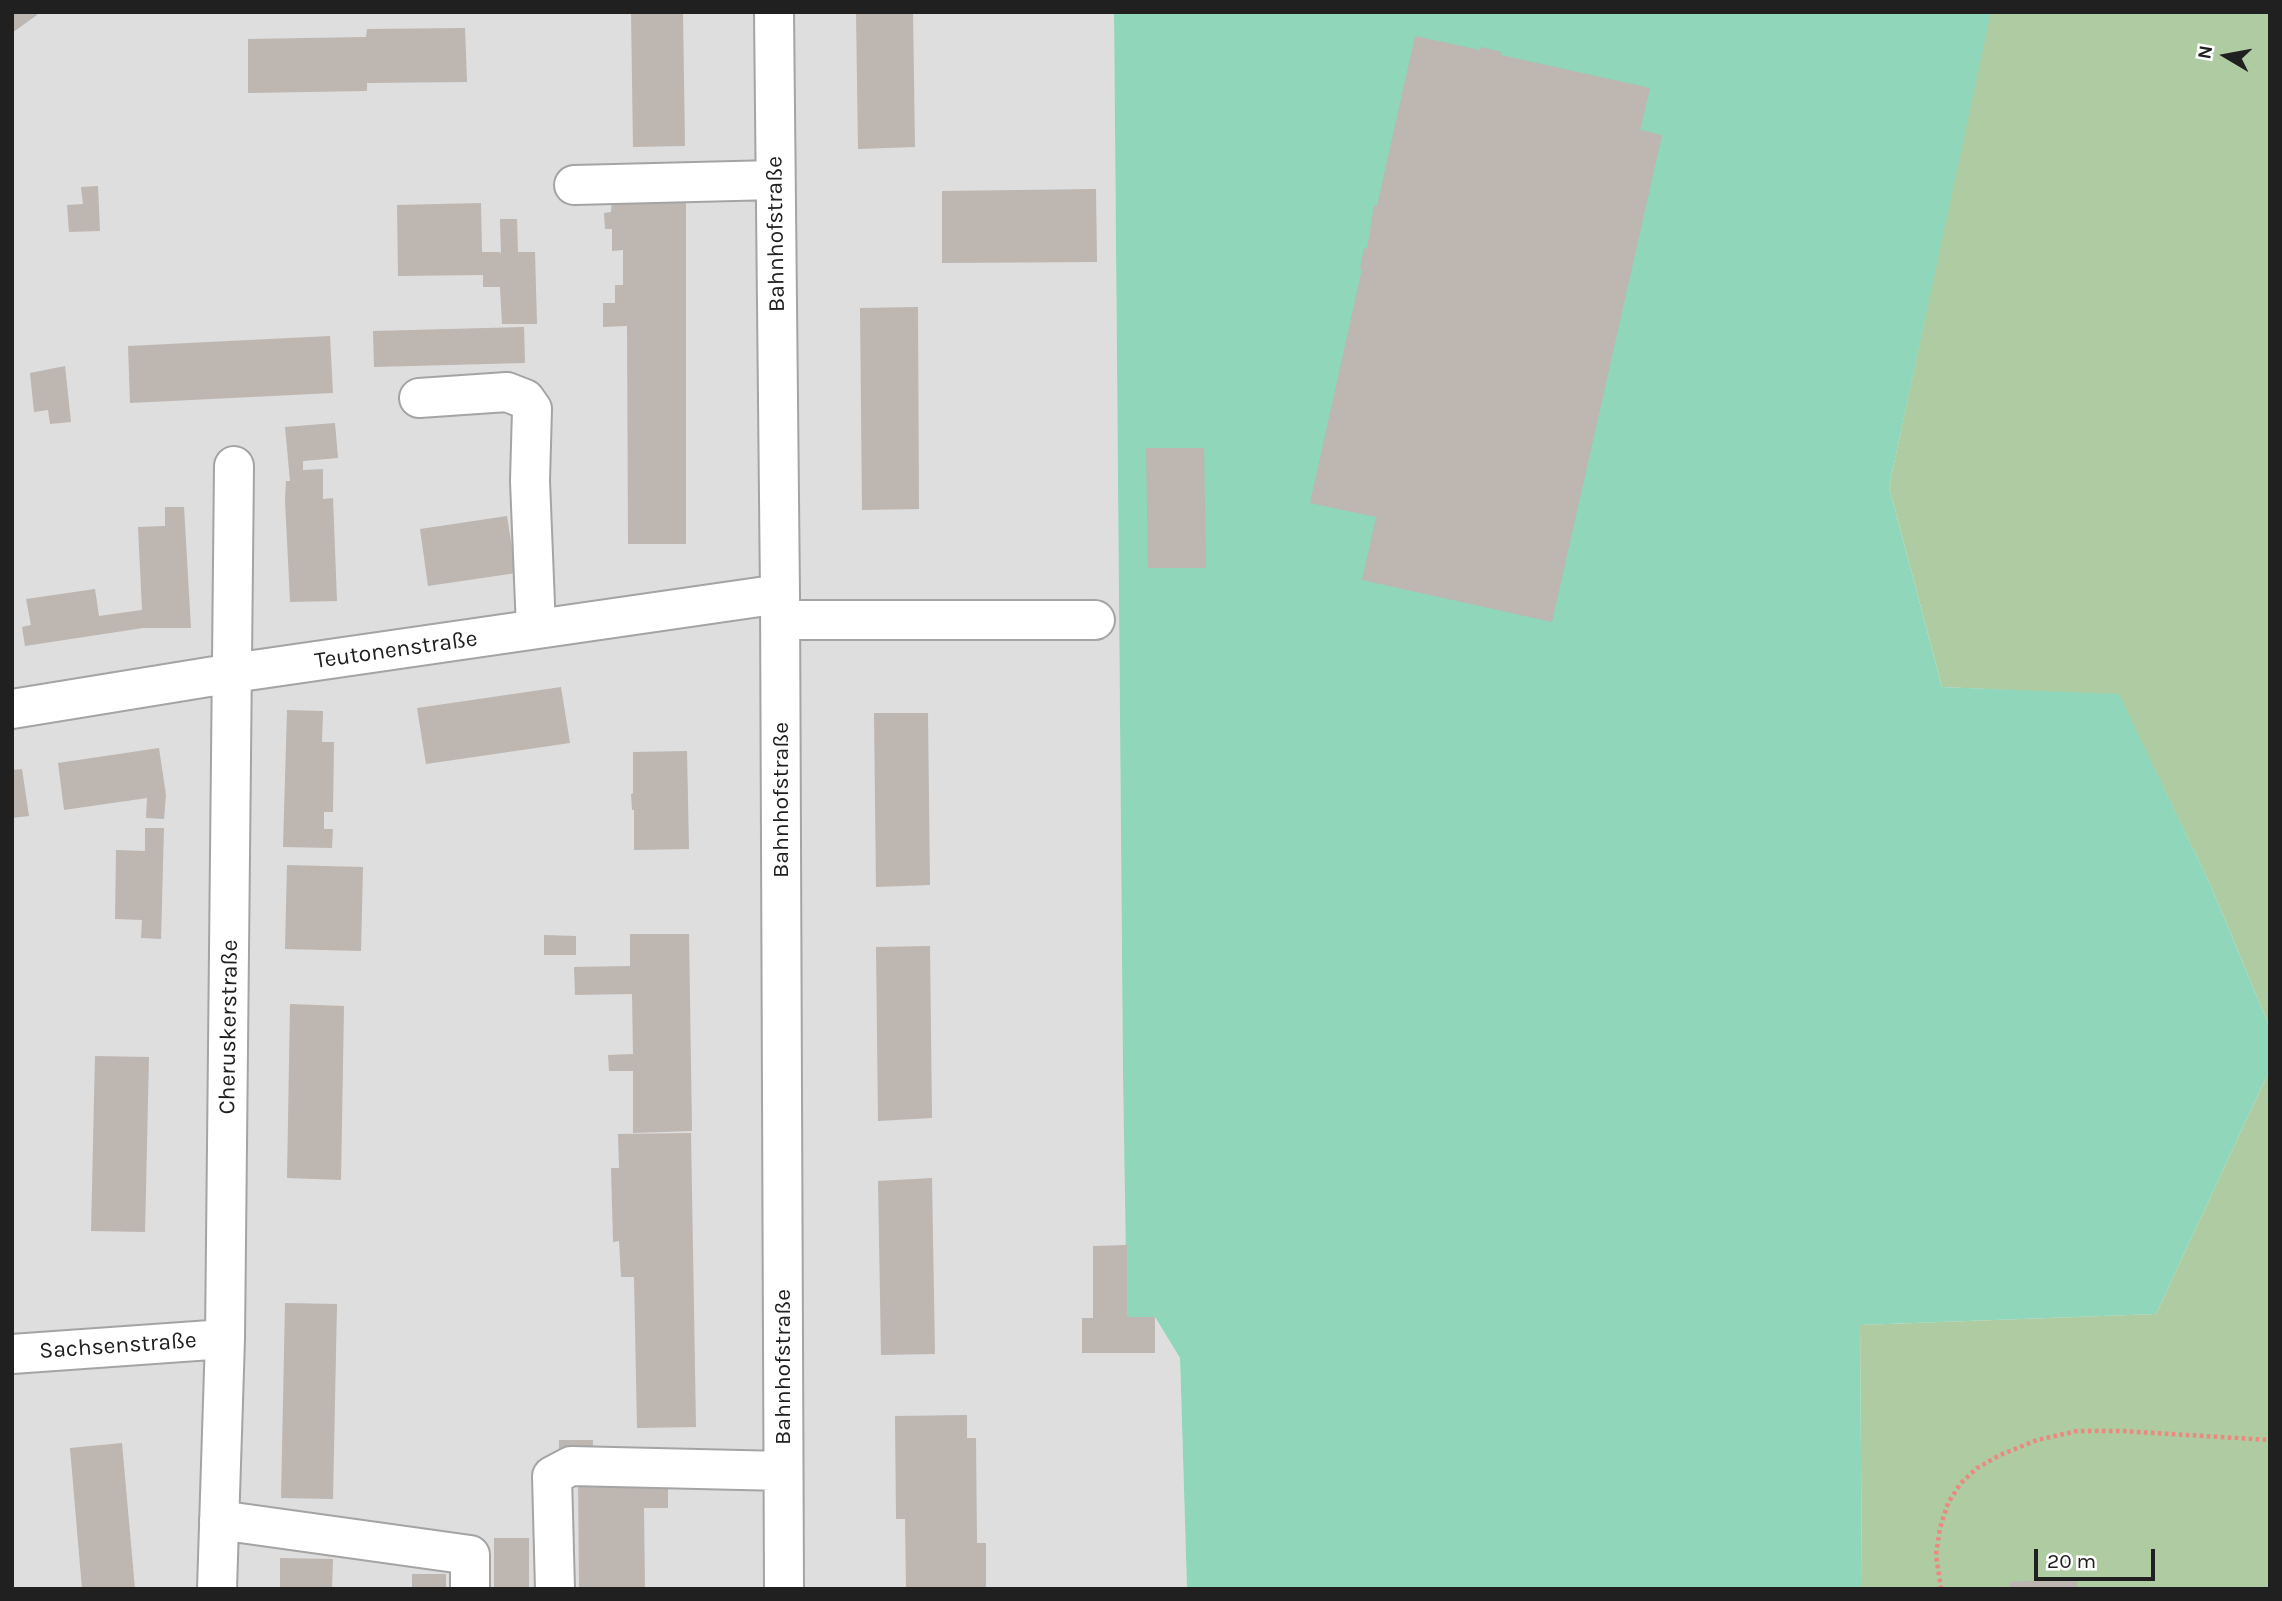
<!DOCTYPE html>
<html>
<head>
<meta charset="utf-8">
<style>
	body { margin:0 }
	#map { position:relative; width:2282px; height:1601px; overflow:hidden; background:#f0ede8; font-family:Karla,sans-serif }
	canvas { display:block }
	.frame { position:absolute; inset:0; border:14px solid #202020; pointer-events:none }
	.north { position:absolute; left:2191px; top:21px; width:70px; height:70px; -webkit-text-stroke:5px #fff; paint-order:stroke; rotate:280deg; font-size:19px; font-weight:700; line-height:28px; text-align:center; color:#202020 }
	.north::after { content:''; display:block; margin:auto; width:24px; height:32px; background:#202020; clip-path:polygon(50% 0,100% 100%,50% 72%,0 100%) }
	.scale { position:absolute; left:2034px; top:1549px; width:121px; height:32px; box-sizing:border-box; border:4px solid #202020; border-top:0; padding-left:9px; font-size:21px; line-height:24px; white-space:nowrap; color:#202020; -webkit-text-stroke:5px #fff; paint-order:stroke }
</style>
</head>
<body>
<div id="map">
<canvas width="2282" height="1601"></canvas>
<div class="frame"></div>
<div class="north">N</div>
<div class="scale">20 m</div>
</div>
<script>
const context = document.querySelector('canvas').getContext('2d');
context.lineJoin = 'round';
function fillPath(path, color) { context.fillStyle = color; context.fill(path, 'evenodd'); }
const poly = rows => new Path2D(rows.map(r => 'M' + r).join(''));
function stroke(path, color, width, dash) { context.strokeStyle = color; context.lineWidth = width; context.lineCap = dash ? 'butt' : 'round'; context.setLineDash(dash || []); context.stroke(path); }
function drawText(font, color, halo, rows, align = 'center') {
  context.font = font + ' Karla,sans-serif'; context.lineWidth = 6; context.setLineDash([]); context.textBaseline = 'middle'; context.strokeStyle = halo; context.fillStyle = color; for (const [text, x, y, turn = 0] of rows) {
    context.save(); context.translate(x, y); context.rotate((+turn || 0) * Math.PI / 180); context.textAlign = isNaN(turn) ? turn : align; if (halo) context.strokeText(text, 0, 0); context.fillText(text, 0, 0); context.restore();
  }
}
fillPath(poly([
	[12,12,1114,12,1123,1075,1127,1245,1155,1317,1180,1358,1187,1589,12,1589]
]), '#dedede');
fillPath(poly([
	[1990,12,2270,12,2270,1028,2211,886,2119,695,1942,687,1889,487],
	[2270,1069,2270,1589,1862,1589,1860,1325,2156,1314]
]), '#aecba1');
fillPath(poly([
	[1114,12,1991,12,1889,487,1942,687,2119,694,2211,886,2270,1028,2270,1069,2156,1314,1860,1325,1862,1589,1187,1589,1180,1358,1155,1317,1127,1317,1123,1075]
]), '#8fd6ba');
fillPath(poly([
	[12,12,41,12,12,33],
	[631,12,683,12,685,146,633,147],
	[856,12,913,12,915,147,858,149],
	[465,28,467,82,367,83,367,91,248,93,248,39,366,37,367,29],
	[1415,36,1480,50,1481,47,1502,52,1501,55,1650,88,1640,130,1662,135,1552,622,1362,580,1376,517,1310,503,1362,269,1360,269,1364,248,1367,249,1374,205,1377,206],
	[98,186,100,231,69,232,67,205,83,204,81,187],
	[1096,189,1097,262,942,263,942,191],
	[686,194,686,544,628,544,627,326,603,327,603,303,615,303,615,285,623,285,623,250,612,251,612,229,605,229,604,213,611,212,612,195],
	[481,203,482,252,500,252,501,254,500,219,517,219,518,252,535,252,537,324,502,324,500,287,483,287,483,275,398,276,397,205],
	[918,307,919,509,862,510,860,308],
	[524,327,525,363,374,367,373,331],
	[330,336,333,393,130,403,128,346],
	[65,366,71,422,50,424,48,410,34,412,30,373],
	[335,423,338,458,303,461,303,470,323,469,323,499,333,498,337,601,290,602,285,500,286,481,290,481,285,427],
	[1146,448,1204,448,1206,568,1148,568],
	[165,507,184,507,191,628,143,628,25,646,22,627,31,625,26,599,95,589,99,616,142,610,138,527,165,526],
	[507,516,516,573,428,586,420,529],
	[561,687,570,743,426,764,417,708],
	[287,710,323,711,322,742,334,742,333,812,324,812,324,829,333,829,332,848,283,847],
	[874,713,928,713,930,885,876,887],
	[159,748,166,795,164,819,146,818,147,798,64,810,58,763],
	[687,751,689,849,634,850,634,810,632,810,631,794,633,793,633,752],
	[22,769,29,816,12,818,12,770],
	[145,828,164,828,161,939,141,938,142,920,115,919,116,850,145,851],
	[287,865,363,867,361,951,285,949],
	[630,934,689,934,692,1131,633,1133,633,1071,609,1071,608,1055,633,1054,632,994,575,995,574,967,630,966],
	[544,935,576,936,576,955,544,955],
	[930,946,932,1118,878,1121,876,947],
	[290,1004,344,1006,341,1180,287,1178],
	[95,1056,149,1057,145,1232,91,1231],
	[691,1133,696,1427,637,1428,634,1277,621,1277,619,1241,613,1242,611,1168,619,1168,618,1134],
	[932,1178,935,1354,881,1355,878,1181],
	[1127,1245,1127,1317,1155,1317,1155,1353,1082,1353,1082,1318,1093,1318,1093,1246],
	[285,1303,337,1304,333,1499,281,1498],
	[967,1415,967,1438,976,1438,977,1543,986,1543,986,1589,906,1589,905,1519,896,1519,895,1416],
	[559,1440,593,1440,593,1457,559,1458],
	[122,1443,135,1589,82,1589,70,1448],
	[578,1474,668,1476,668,1508,644,1508,645,1589,579,1589],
	[494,1538,529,1538,529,1589,494,1589],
	[280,1558,333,1559,332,1589,280,1589],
	[412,1574,446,1574,446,1589,412,1589],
	[2077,1578,2077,1589,2009,1589,2009,1582]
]), '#bdb6b1');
const minor = poly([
	[774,12,780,594,784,1589],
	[574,185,775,180],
	[419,398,507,392,525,399,532,409,530,481,536,629],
	[780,620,1095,620],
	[12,709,233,673,780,594],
	[12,1354,225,1339],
	[219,1520,470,1555,470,1589],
	[217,1589,225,1339,234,466],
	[555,1589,552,1476,571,1466,783,1471]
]);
stroke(minor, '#a4a4a4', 42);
stroke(poly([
	[1941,1589,1936,1555,1940,1528,1948,1503,1961,1483,1977,1468,2000,1455,2037,1440,2077,1431,2121,1431,2270,1440]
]), '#ec887d', 4.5, [3.5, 3.5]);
stroke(minor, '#fff', 38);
drawText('23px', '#202020', '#fff', [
	["Bahnhofstraße",776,234,-91],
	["Teutonenstraße",396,650,-8],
	["Bahnhofstraße",781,800,-90],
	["Cheruskerstraße",229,1027,-89],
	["Sachsenstraße",118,1346,-4],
	["Bahnhofstraße",783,1367,-90]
]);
</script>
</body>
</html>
